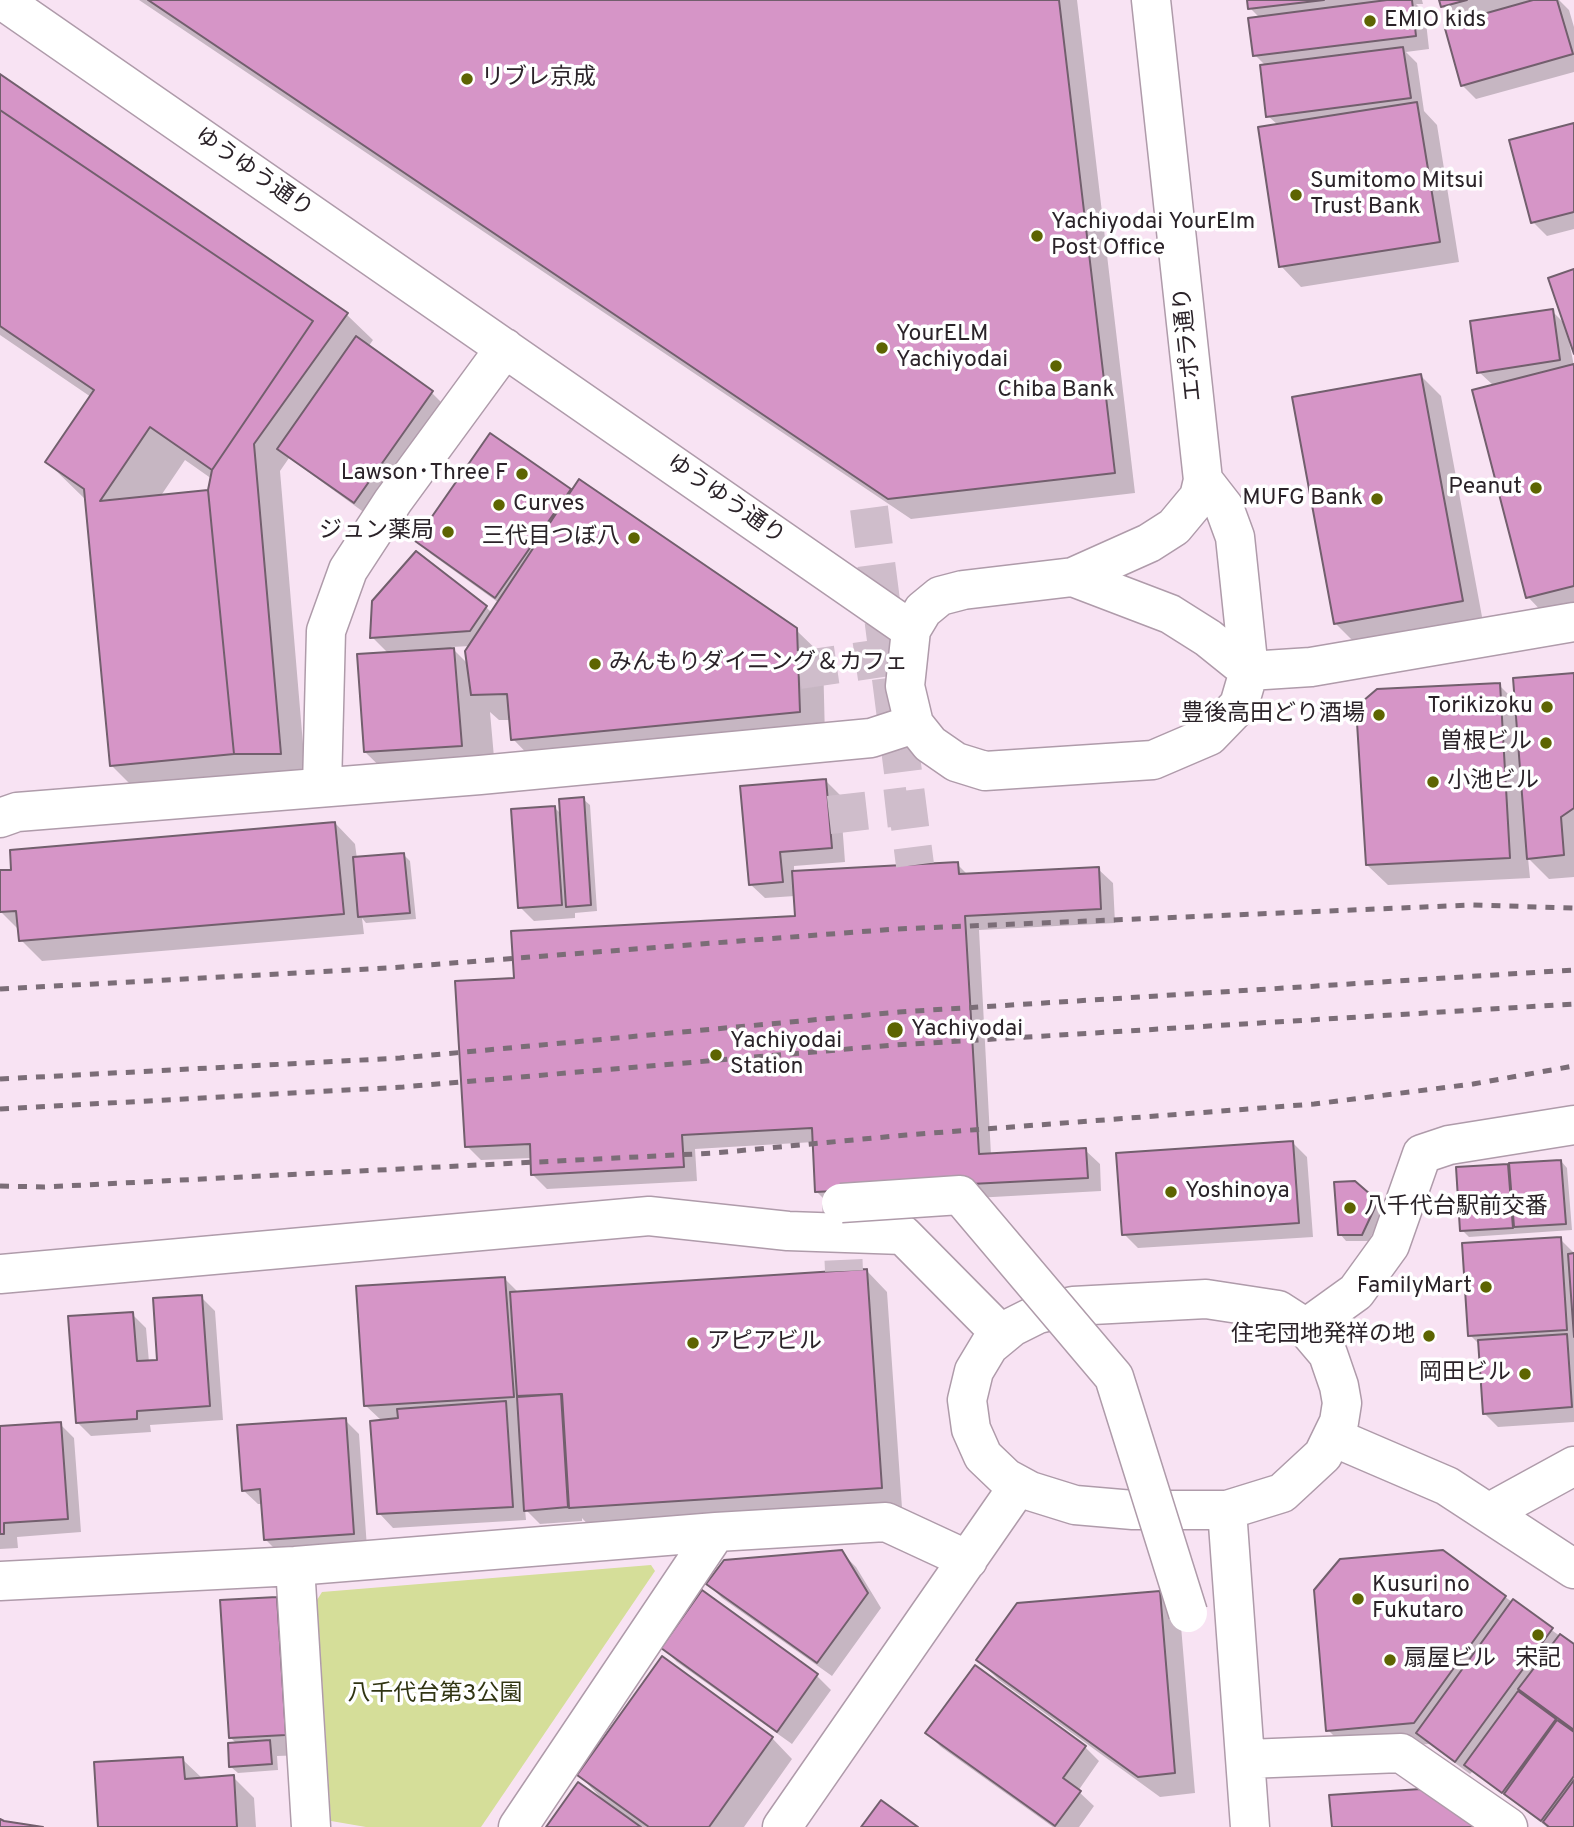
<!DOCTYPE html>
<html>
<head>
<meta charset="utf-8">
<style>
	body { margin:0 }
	canvas { display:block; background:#f8e3f3 }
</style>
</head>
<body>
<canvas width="1574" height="1827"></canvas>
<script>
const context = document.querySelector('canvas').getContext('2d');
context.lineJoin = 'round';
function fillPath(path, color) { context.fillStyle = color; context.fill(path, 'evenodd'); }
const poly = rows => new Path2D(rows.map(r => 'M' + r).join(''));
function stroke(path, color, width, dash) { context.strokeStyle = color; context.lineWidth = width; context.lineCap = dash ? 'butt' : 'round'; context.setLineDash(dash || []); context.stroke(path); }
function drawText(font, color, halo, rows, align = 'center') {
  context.font = font + ' Overpass,"Noto Sans JP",sans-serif'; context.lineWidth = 7; context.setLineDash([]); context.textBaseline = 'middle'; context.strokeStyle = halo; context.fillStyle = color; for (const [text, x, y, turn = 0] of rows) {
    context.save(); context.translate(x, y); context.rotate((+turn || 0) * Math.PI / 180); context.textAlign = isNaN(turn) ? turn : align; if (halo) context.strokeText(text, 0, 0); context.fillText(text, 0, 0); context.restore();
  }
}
fillPath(poly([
	[651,1565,655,1571,481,1827,366,1827,331,1821,317,1600,322,1592]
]), '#d5de99');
fillPath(poly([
	[139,0,1077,0,1135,493,911,519],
	[1249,0,1422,0,1423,4,1416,4,1425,13,1429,49,1406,52,1417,63,1424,111,1437,125,1459,262,1301,287,1281,266,1278,125,1268,116,1266,66,1255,55,1260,18,1250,8],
	[1441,0,1559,0,1569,10,1574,27,1574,72,1476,99,1462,85,1458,22,1443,7],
	[0,76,346,314,373,340,368,347,431,392,445,406,369,516,289,458,280,471,306,780,146,800,112,766,87,501,47,462,91,397,0,335],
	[185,460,212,479,210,492,160,497],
	[1574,125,1574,229,1547,236,1533,222],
	[1574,271,1574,349,1568,336,1574,366,1574,612,1548,618,1528,597,1494,386,1479,372,1552,311,1565,324],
	[1420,375,1441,396,1483,622,1356,644,1335,623],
	[570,491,796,630,823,656,825,738,539,766,513,739,511,720,499,720,490,712,496,780,400,786,365,752,389,654,372,637,486,607,492,613,499,603,431,554,417,540],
	[471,646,469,665,451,647],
	[1574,675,1574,877,1549,879,1528,858,1530,878,1388,885,1367,865,1499,685,1517,703],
	[826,781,840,795,845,862,794,866,794,873,957,864,969,876,1098,869,1113,883,1115,923,979,930,991,1155,1085,1150,1100,1164,1101,1191,831,1206,817,1192,814,1142,695,1149,697,1181,547,1189,533,1175,532,1158,481,1160,467,1146,516,980,796,918,795,896,765,898,750,884],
	[583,799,590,805,597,911,575,913,575,918,534,921,520,907,554,807,562,815],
	[335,823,355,844,357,859,404,855,410,861,416,919,366,923,362,918,364,934,42,961,21,940,20,931,0,911,0,872],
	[1293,1143,1307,1157,1313,1237,1138,1248,1124,1234],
	[1561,1161,1567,1168,1572,1230,1469,1237,1462,1230,1457,1169],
	[1377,1202,1384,1209,1369,1241,1346,1241,1340,1234],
	[1560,1239,1574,1253,1574,1422,1498,1427,1484,1413,1480,1345,1470,1335],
	[867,1271,887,1292,902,1508,591,1528,582,1518,582,1521,540,1524,525,1509,526,1520,393,1528,379,1513,382,1421,366,1406,505,1279,519,1293],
	[201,1297,215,1311,223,1420,150,1425,151,1432,91,1436,77,1422,132,1314,146,1328,149,1362,159,1361],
	[345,1420,359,1434,367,1548,280,1554,266,1540,263,1504,258,1504,243,1490],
	[60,1424,74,1438,81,1532,17,1537,18,1548,0,1549,0,1427],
	[841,1552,856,1567,881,1608,832,1676,722,1598,708,1584],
	[1442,1552,1574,1646,1574,1827,1547,1827,1473,1771,1470,1774,1429,1744,1348,1750,1328,1730],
	[702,1593,817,1676,831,1690,792,1744,677,1662,663,1648],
	[1159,1593,1180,1614,1195,1793,1160,1797,999,1680,978,1660],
	[277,1599,297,1619,306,1755,277,1756,278,1770,238,1773,231,1767,237,1744,230,1737],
	[975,1667,1085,1747,1099,1761,1078,1791,1094,1806,1079,1827,1053,1827,941,1747,927,1733],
	[772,1738,792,1759,744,1827,548,1827,602,1799,579,1775],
	[182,1759,203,1779,233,1777,254,1798,256,1827,100,1827]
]), '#0003');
const building = poly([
	[148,0,1059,0,1115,473,888,499,148,0],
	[1247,0,1324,0,1248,9,1247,0],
	[1387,0,1412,0,1416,36,1253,56,1248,18,1387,0],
	[1439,0,1467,0,1441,7,1439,0],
	[1533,0,1557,0,1573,54,1461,86,1444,25,1533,0],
	[1403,47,1411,98,1266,117,1260,65,1403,47],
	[0,74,348,313,254,444,281,754,234,754,208,490,212,470,313,321,0,110,0,74],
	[1417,102,1440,242,1279,267,1258,127,1417,102],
	[0,110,313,321,212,470,150,427,100,501,208,490,234,754,110,766,84,489,45,462,94,390,0,326,0,110],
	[1574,123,1574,212,1531,223,1509,140,1574,123],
	[1574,269,1574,354,1548,278,1574,269],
	[1553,309,1560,360,1477,373,1470,321,1553,309],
	[356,336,433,391,354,503,277,449,356,336],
	[1574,364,1574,586,1526,598,1472,390,1574,364],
	[1421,374,1463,601,1334,624,1292,397,1421,374],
	[490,433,571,489,495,598,415,541,490,433],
	[579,479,797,628,800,712,511,740,507,694,471,695,465,651,579,479],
	[416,551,487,606,470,631,370,638,372,601,416,551],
	[454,648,462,746,364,752,357,654,454,648],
	[1574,673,1574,808,1561,817,1564,855,1527,859,1513,678,1574,673],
	[1500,683,1510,858,1366,865,1356,707,1377,689,1500,683],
	[826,779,832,848,780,852,783,882,749,885,740,786,826,779],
	[584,797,591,905,566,907,559,799,584,797],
	[555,806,562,905,518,908,511,809,555,806],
	[335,822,344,914,19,941,16,911,0,912,0,870,11,870,10,850,335,822],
	[404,853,410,913,358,917,353,857,404,853],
	[958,862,959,874,1099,867,1101,909,965,916,979,1154,1086,1148,1088,1178,815,1192,812,1128,682,1135,684,1167,531,1175,530,1144,465,1147,455,981,514,978,511,931,795,916,792,871,958,862],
	[1293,1141,1299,1223,1122,1235,1116,1153,1293,1141],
	[1561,1160,1566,1224,1514,1227,1509,1163,1561,1160],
	[1508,1164,1513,1228,1460,1231,1456,1167,1508,1164],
	[1355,1181,1378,1201,1362,1235,1338,1235,1334,1182,1355,1181],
	[1561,1237,1567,1330,1468,1336,1462,1243,1561,1237],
	[1574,1253,1574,1337,1568,1254,1574,1253],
	[867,1269,882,1488,569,1508,562,1394,517,1396,510,1292,867,1269],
	[505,1277,514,1397,364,1406,356,1286,505,1277],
	[202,1295,210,1406,137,1411,137,1419,76,1423,68,1316,133,1312,137,1361,157,1360,153,1298,202,1295],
	[1567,1334,1572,1407,1483,1414,1478,1340,1567,1334],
	[561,1394,568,1507,524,1511,517,1397,561,1394],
	[506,1401,513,1507,377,1514,370,1421,398,1418,397,1409,506,1401],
	[346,1418,354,1534,264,1540,260,1489,242,1491,237,1425,346,1418],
	[61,1422,68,1519,4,1523,4,1534,0,1534,0,1426,61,1422],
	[842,1550,868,1593,817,1663,706,1584,724,1560,842,1550],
	[1443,1550,1506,1596,1414,1723,1326,1731,1314,1590,1340,1559,1443,1550],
	[702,1590,818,1674,777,1732,661,1648,702,1590],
	[1160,1591,1175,1773,1138,1777,976,1660,1017,1603,1160,1591],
	[277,1597,286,1735,229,1738,220,1600,277,1597],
	[1513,1599,1553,1628,1455,1762,1416,1733,1513,1599],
	[1560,1634,1574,1644,1574,1730,1518,1689,1560,1634],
	[662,1656,773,1737,709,1827,649,1827,577,1775,662,1656],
	[975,1665,1086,1746,1063,1778,1081,1791,1055,1826,925,1733,975,1665],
	[1518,1691,1556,1719,1502,1793,1464,1765,1518,1691],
	[1557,1720,1574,1732,1574,1776,1541,1821,1504,1794,1557,1720],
	[270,1740,272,1764,229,1767,228,1743,270,1740],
	[183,1757,185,1779,234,1775,237,1827,98,1827,94,1762,183,1757],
	[1574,1780,1574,1827,1549,1827,1543,1822,1574,1780],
	[578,1782,641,1827,546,1827,578,1782],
	[1421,1789,1476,1827,1332,1827,1329,1795,1421,1789],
	[881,1800,918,1827,861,1827,881,1800],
	[0,1819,4,1821,43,1827,0,1827,0,1819]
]);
fillPath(building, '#d695c7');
stroke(building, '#725f6d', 2);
stroke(poly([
	[869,508,915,865],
	[799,670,889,657],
	[829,815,908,806],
	[841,1203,844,1271]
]), '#cfbdcb', 38, [38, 19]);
const minor = poly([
	[2,0,911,630],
	[1151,0,1203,480,1199,497,1174,527,1149,543,1073,577,963,590,940,596,923,610,911,630,905,686,914,724,930,744,956,762,985,771,1153,760,1209,736,1239,705,1249,671,1235,537,1224,507,1203,480],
	[1073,577,1170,614,1208,638,1249,671,1311,667,1574,622],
	[322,787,326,631,348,570,393,501,505,348],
	[0,818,17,812,480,775,871,738,914,724],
	[0,1274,649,1216,788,1231,903,1235,1002,1335],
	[1206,1299,1278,1310,1306,1328,1328,1354,1339,1386,1342,1403,1339,1422,1323,1455,1282,1493,1227,1510,1133,1510,1075,1505,1030,1491,1006,1478,983,1456,971,1429,967,1400,974,1371,989,1346,1012,1327,1038,1314,1073,1306,1206,1299],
	[1306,1328,1356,1292,1390,1245,1422,1154,1449,1145,1574,1125],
	[1333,1437,1447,1486,1574,1569],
	[1227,1510,1250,1827],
	[1490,1512,1574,1466],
	[295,1566,311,1827],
	[0,1581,295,1566,716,1532,886,1522,968,1560],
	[1247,1759,1401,1753,1508,1827],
	[518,1827,716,1532],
	[782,1827,1019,1485]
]);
stroke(minor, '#af9baa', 41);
stroke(minor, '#fff', 38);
stroke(poly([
	[0,989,388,968,896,929,1472,905,1574,908],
	[0,1079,400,1058,899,1012,1574,970],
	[0,1109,403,1087,895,1045,1574,1004],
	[0,1186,44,1187,715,1153,906,1135,1314,1104,1473,1084,1574,1066]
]), '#7b6d77', 5, [9, 9]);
const minorBridge = poly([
	[841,1203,960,1195,1114,1377,1188,1613]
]);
stroke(minorBridge, '#af9baa', 41, []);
stroke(minorBridge, '#fff', 38);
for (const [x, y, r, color] of [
	[1370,21,7,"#5d6402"],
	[467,79,7,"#5d6402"],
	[1296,195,7,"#5d6402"],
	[1037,236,7,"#5d6402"],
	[882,348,7,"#5d6402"],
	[1056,366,7,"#5d6402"],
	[522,474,7,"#5d6402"],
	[1536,488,7,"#5d6402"],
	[1377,499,7,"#5d6402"],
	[499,505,7,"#5d6402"],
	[448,532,7,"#5d6402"],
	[634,538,7,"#5d6402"],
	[595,664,7,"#5d6402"],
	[1547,707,7,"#5d6402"],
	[1379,715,7,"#5d6402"],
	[1546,743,7,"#5d6402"],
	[1433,782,7,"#5d6402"],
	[895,1030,9,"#5d6402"],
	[716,1055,7,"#5d6402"],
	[1171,1192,7,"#5d6402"],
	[1350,1208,7,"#5d6402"],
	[1486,1287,7,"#5d6402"],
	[1429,1336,7,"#5d6402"],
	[693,1343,7,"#5d6402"],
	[1525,1374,7,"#5d6402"],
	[1358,1599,7,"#5d6402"],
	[1538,1635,7,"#5d6402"],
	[1390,1660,7,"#5d6402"]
]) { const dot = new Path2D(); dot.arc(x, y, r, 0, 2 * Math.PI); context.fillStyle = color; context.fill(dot); stroke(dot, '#fff', 2.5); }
drawText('23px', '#2b2329', '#fff', [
	["EMIO kids",1384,21],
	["リブレ京成",481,79],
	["Sumitomo Mitsui",1310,182],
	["Trust Bank",1310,208],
	["Yachiyodai YourElm",1051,223],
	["Post Office",1051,249],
	["YourELM",896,335],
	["Yachiyodai",896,361],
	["Chiba Bank",1056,391,"center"],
	["Lawson･Three F",508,474,"right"],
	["Peanut",1522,488,"right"],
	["MUFG Bank",1363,499,"right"],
	["Curves",513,505],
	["ジュン薬局",434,532,"right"],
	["三代目つぼ八",620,538,"right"],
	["みんもりダイニング＆カフェ",609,664],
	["Torikizoku",1533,707,"right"],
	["豊後高田どり酒場",1365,715,"right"],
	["曽根ビル",1532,743,"right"],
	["小池ビル",1447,782],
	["Yachiyodai",911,1030],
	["Yachiyodai",730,1042],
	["Station",730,1068],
	["Yoshinoya",1185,1192],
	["八千代台駅前交番",1364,1208],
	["FamilyMart",1472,1287,"right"],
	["住宅団地発祥の地",1415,1336,"right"],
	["アピアビル",707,1343],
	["岡田ビル",1511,1374,"right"],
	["Kusuri no",1372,1586],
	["Fukutaro",1372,1612],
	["扇屋ビル",1404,1660],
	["宋記",1538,1660,"center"]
], 'left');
drawText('23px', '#2b2329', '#fff', [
	["ゆうゆう通り",253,174,35],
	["エポラ通り",1190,344,-96],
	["ゆうゆう通り",725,501,35]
]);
drawText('23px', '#303412', '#fff', [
	["八千代台第3公園",435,1695]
]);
</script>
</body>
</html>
